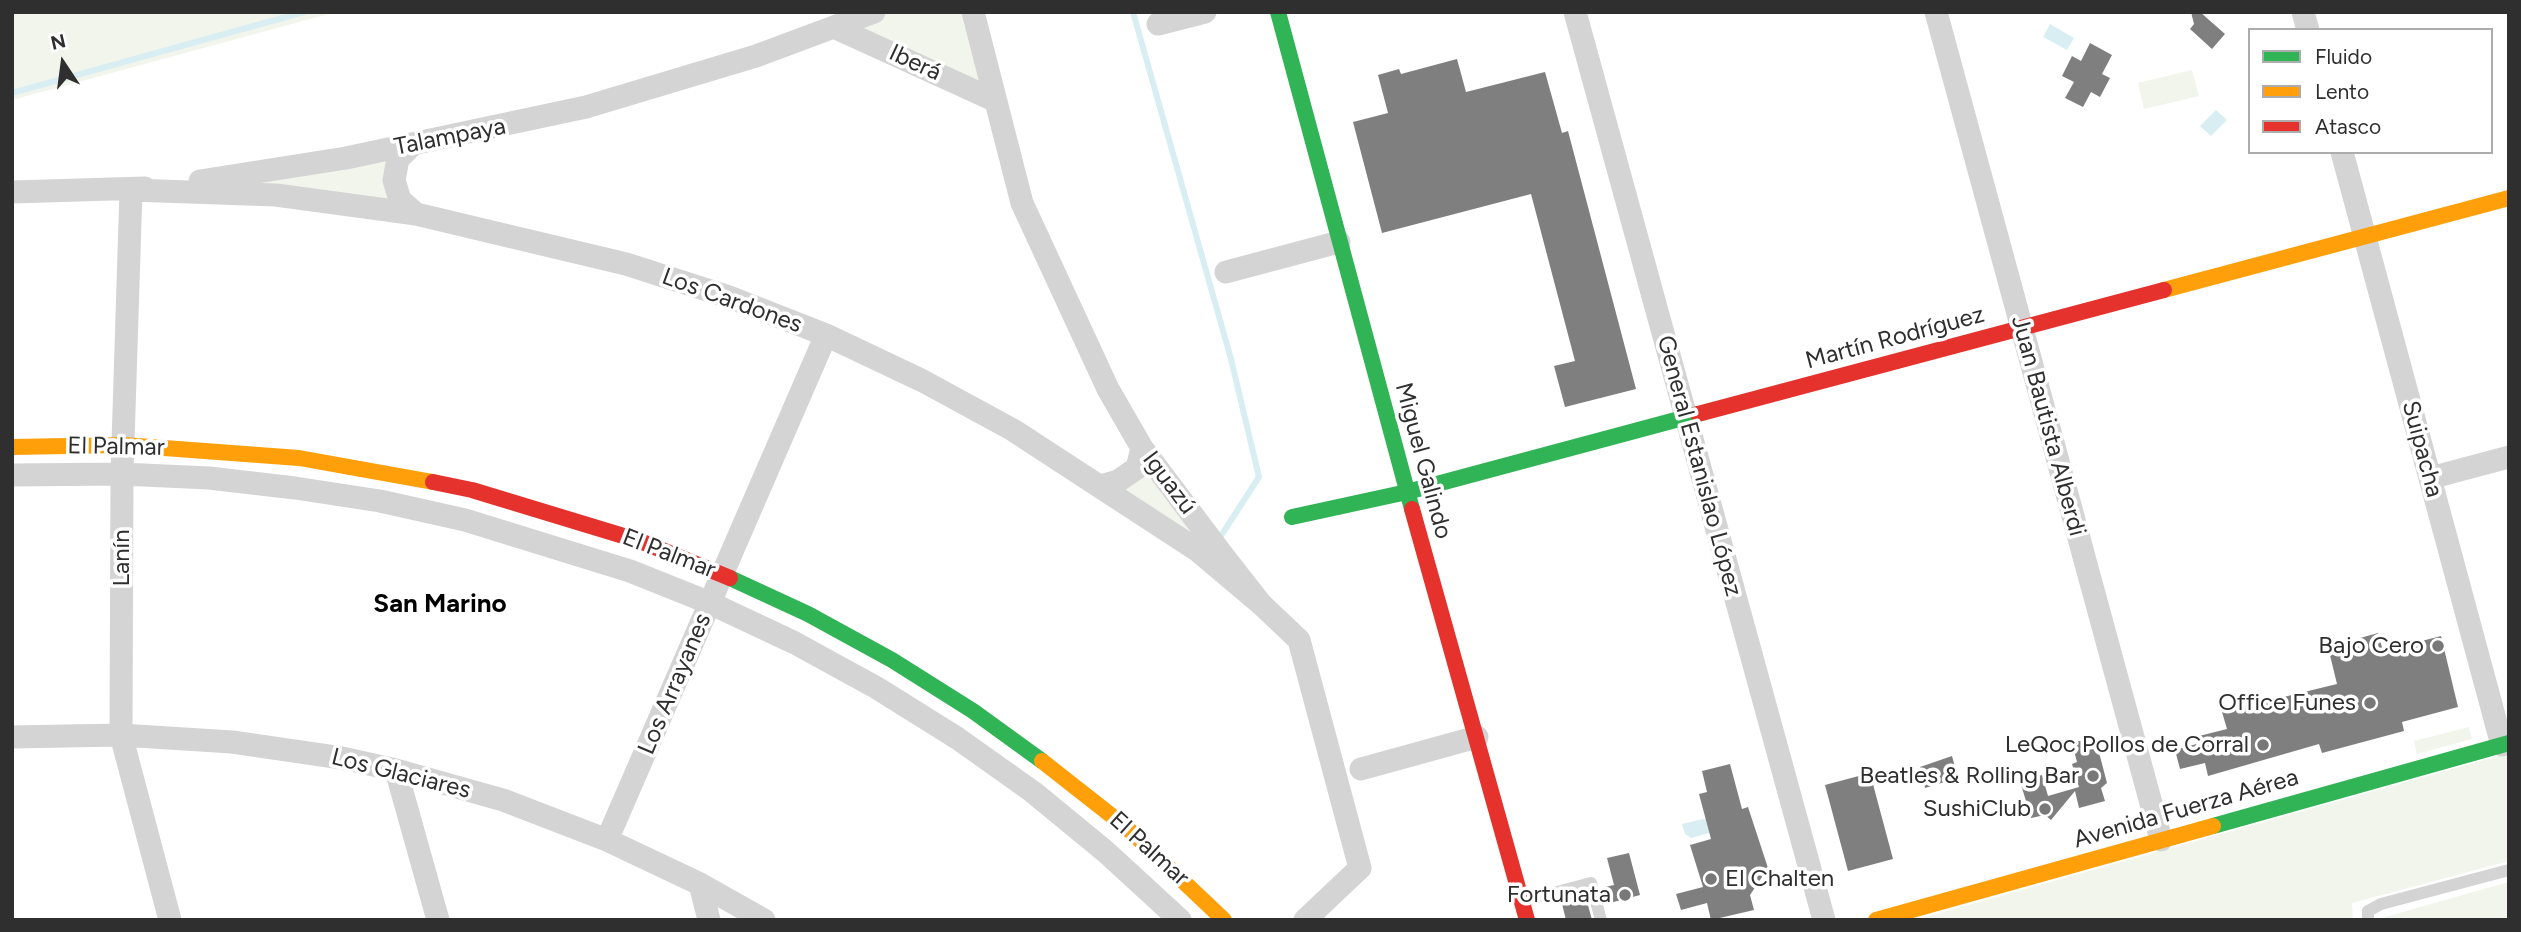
<!DOCTYPE html>
<html>
<head>
<meta charset="utf-8">
<style>
	body { margin:0 }
	#map { position:relative; width:2521px; height:932px; overflow:hidden; background:#fff; font-family:Figtree,sans-serif }
	canvas { display:block }
	.frame { position:absolute; inset:0; border:14px solid #2f2f2f; pointer-events:none }
	.legend { position:absolute; left:2248px; top:28px; width:245px; height:126px; box-sizing:border-box; background:#fff; border:2px solid #acacac; margin:0; padding:9px 12px; list-style:none; font-size:21px; color:#2f2f2f }
	.legend li { display:flex; align-items:center; gap:14px; height:35px }
	.legend b { width:35px; border:2px solid #acacac }
	.north { position:absolute; left:28px; top:28px; width:70px; height:70px; -webkit-text-stroke:5px #fff; paint-order:stroke; rotate:347deg; font-size:19px; font-weight:700; line-height:28px; text-align:center; color:#2f2f2f }
	.north::after { content:''; display:block; margin:auto; width:24px; height:32px; background:#2f2f2f; clip-path:polygon(50% 0,100% 100%,50% 72%,0 100%) }
</style>
</head>
<body>
<div id="map">
<canvas width="2521" height="932"></canvas>
<div class="frame"></div>
<ul class="legend">
<li><b style="height:9px;background:#30b455"></b>Fluido</li>
<li><b style="height:9px;background:#ff9f0a"></b>Lento</li>
<li><b style="height:9px;background:#e5322d"></b>Atasco</li>
</ul>
<div class="north">N</div>
</div>
<script>
const context = document.querySelector('canvas').getContext('2d');
context.lineJoin = 'round';
function fillPath(path, color) { context.fillStyle = color; context.fill(path, 'evenodd'); }
const poly = rows => new Path2D(rows.map(r => 'M' + r).join(''));
function stroke(path, color, width, dash) { context.strokeStyle = color; context.lineWidth = width; context.lineCap = dash ? 'butt' : 'round'; context.setLineDash(dash || []); context.stroke(path); }
function drawText(font, color, halo, rows, align = 'center') {
  context.font = font + ' Figtree,sans-serif'; context.lineWidth = 7; context.setLineDash([]); context.textBaseline = 'middle'; context.strokeStyle = halo; context.fillStyle = color; for (const [text, x, y, turn = 0] of rows) {
    context.save(); context.translate(x, y); context.rotate((+turn || 0) * Math.PI / 180); context.textAlign = isNaN(turn) ? turn : align; if (halo) context.strokeText(text, 0, 0); context.fillText(text, 0, 0); context.restore();
  }
}
fillPath(poly([
	[12,12,336,12,12,100],
	[874,12,973,12,994,100,836,28],
	[2192,70,2199,96,2144,109,2138,83],
	[398,159,416,214,226,179],
	[1142,448,1224,557,1100,486],
	[2469,727,2472,739,2417,754,2414,741],
	[2509,753,2509,861,2352,903,2353,920,1915,920],
	[2509,882,2509,920,2384,920,2385,917]
]), '#f2f5ec');
fillPath(poly([
	[2050,24,2074,38,2067,50,2043,37],
	[2216,110,2227,120,2211,136,2200,126],
	[1703,819,1709,820,1712,829,1709,833,1691,838,1685,834,1682,824]
]), '#d8eef3');
stroke(poly([
	[1133,12,1231,359,1259,477,1217,542],
	[12,93,304,12]
]), '#d8eef3', 6);
fillPath(poly([
	[2191,12,2200,12,2225,34,2212,49,2190,29,2194,24],
	[2090,43,2112,55,2102,74,2110,78,2100,97,2091,92,2083,107,2065,98,2074,82,2062,76,2072,56,2081,61],
	[1457,59,1466,92,1545,72,1562,133,1568,131,1636,389,1565,407,1554,366,1575,361,1531,194,1382,233,1353,122,1388,113,1378,75,1399,69,1401,74],
	[2378,633,2383,651,2441,636,2458,707,2402,722,2404,731,2322,753,2319,744,2208,776,2205,763,2180,769,2175,750,2200,743,2199,736,2227,729,2222,712,2337,684,2328,647],
	[2095,737,2107,783,2101,788,2105,801,2079,808,2075,791,2051,820,2045,815,2031,818,2020,781,2042,775,2048,796,2079,787,2072,764,2077,762,2072,743],
	[1952,756,1958,778,1925,788,1920,767],
	[1730,764,1742,809,1748,807,1768,868,1750,895,1754,910,1711,920,1707,903,1681,910,1676,894,1703,887,1690,845,1711,839,1699,794,1707,792,1702,771],
	[1870,773,1893,859,1848,871,1825,785],
	[1629,853,1640,895,1606,904,1601,888,1614,885,1607,858],
	[1585,894,1592,920,1566,920,1561,900]
]), '#7f7f7f');
stroke(poly([
	[1523,901,1591,883,1601,920],
	[2368,920,2368,911,2381,904,2509,870]
]), '#d4d4d4', 12);
stroke(poly([
	[973,12,1022,203,1108,389,1142,448,1224,557,1261,604,1299,640,1360,868,1305,920],
	[1575,12,1824,920],
	[1936,12,2161,840],
	[2303,12,2308,30],
	[1158,24,1205,12],
	[836,28,994,100],
	[413,144,398,159,394,180,400,200,416,214],
	[2342,152,2502,745],
	[200,181,346,158,586,107,756,56,874,12],
	[131,190,276,195,416,214,626,264,729,297,826,335,923,381,1013,430,1197,550,1261,604],
	[131,190,122,474,121,735,170,920],
	[12,192,145,188],
	[1226,272,1339,242],
	[12,475,122,474,209,478,295,488,380,501,465,520,630,571,710,603,795,643,877,688,957,738,1033,792,1106,852,1180,920],
	[2430,478,2509,457],
	[1100,486,1118,481,1137,468,1142,448],
	[12,737,121,735,232,742,342,758,396,770,503,800,607,840,700,884,764,920],
	[1361,769,1477,737],
	[396,770,438,920],
	[607,840,826,335],
	[700,884,709,920]
]), '#d4d4d4', 23);
stroke(poly([
	[1278,12,1412,509],
	[1292,517,1407,492,1698,414],
	[730,578,808,614,892,660,973,711,1042,761],
	[2213,826,2509,743]
]), '#30b455', 16);
stroke(poly([
	[2164,290,2509,198],
	[12,447,124,445,299,458,433,482],
	[1042,761,1126,827,1224,920],
	[1876,920,2213,826]
]), '#ff9f0a', 16);
stroke(poly([
	[1698,414,2164,290],
	[433,482,472,490,640,541,730,578],
	[1412,509,1527,920]
]), '#e5322d', 16);
for (const [x, y, r, color] of [
	[2438,646,7,"#787878"],
	[2370,703,7,"#787878"],
	[2263,745,7,"#787878"],
	[2093,776,7,"#787878"],
	[2045,809,7,"#787878"],
	[1711,879,7,"#787878"],
	[1625,895,7,"#787878"]
]) { const dot = new Path2D(); dot.arc(x, y, r, 0, 2 * Math.PI); context.fillStyle = color; context.fill(dot); stroke(dot, '#fff', 2.5); }
drawText('24px', '#2f2f2f', '#fff', [
	["Iberá",915,63,25],
	["Talampaya",450,137,-11],
	["Los Cardones",732,301,20],
	["Martín Rodríguez",1895,338,-15],
	["Juan Bautista Alberdi",2048,426,75],
	["El Palmar",116,447,1],
	["Suipacha",2422,449,75],
	["Miguel Galindo",1423,461,75],
	["General Estanislao López",1699,466,75],
	["Iguazú",1169,483,53],
	["El Palmar",669,554,21],
	["Lanín",122,558,-90],
	["Los Arrayanes",675,684,-67],
	["Los Glaciares",401,774,14],
	["Avenida Fuerza Aérea",2186,809,-16],
	["El Palmar",1149,849,42]
]);
drawText('24px', '#2f2f2f', '#fff', [
	["Bajo Cero",2424,646],
	["Office Funes",2356,703],
	["LeQoc Pollos de Corral",2249,745],
	["Beatles & Rolling Bar",2079,776],
	["SushiClub",2031,809],
	["El Chalten",1725,879,"left"],
	["Fortunata",1611,895]
], 'right');
drawText('bold 26px', '#000', '#fff', [
	["San Marino",440,604]
]);
</script>
</body>
</html>
